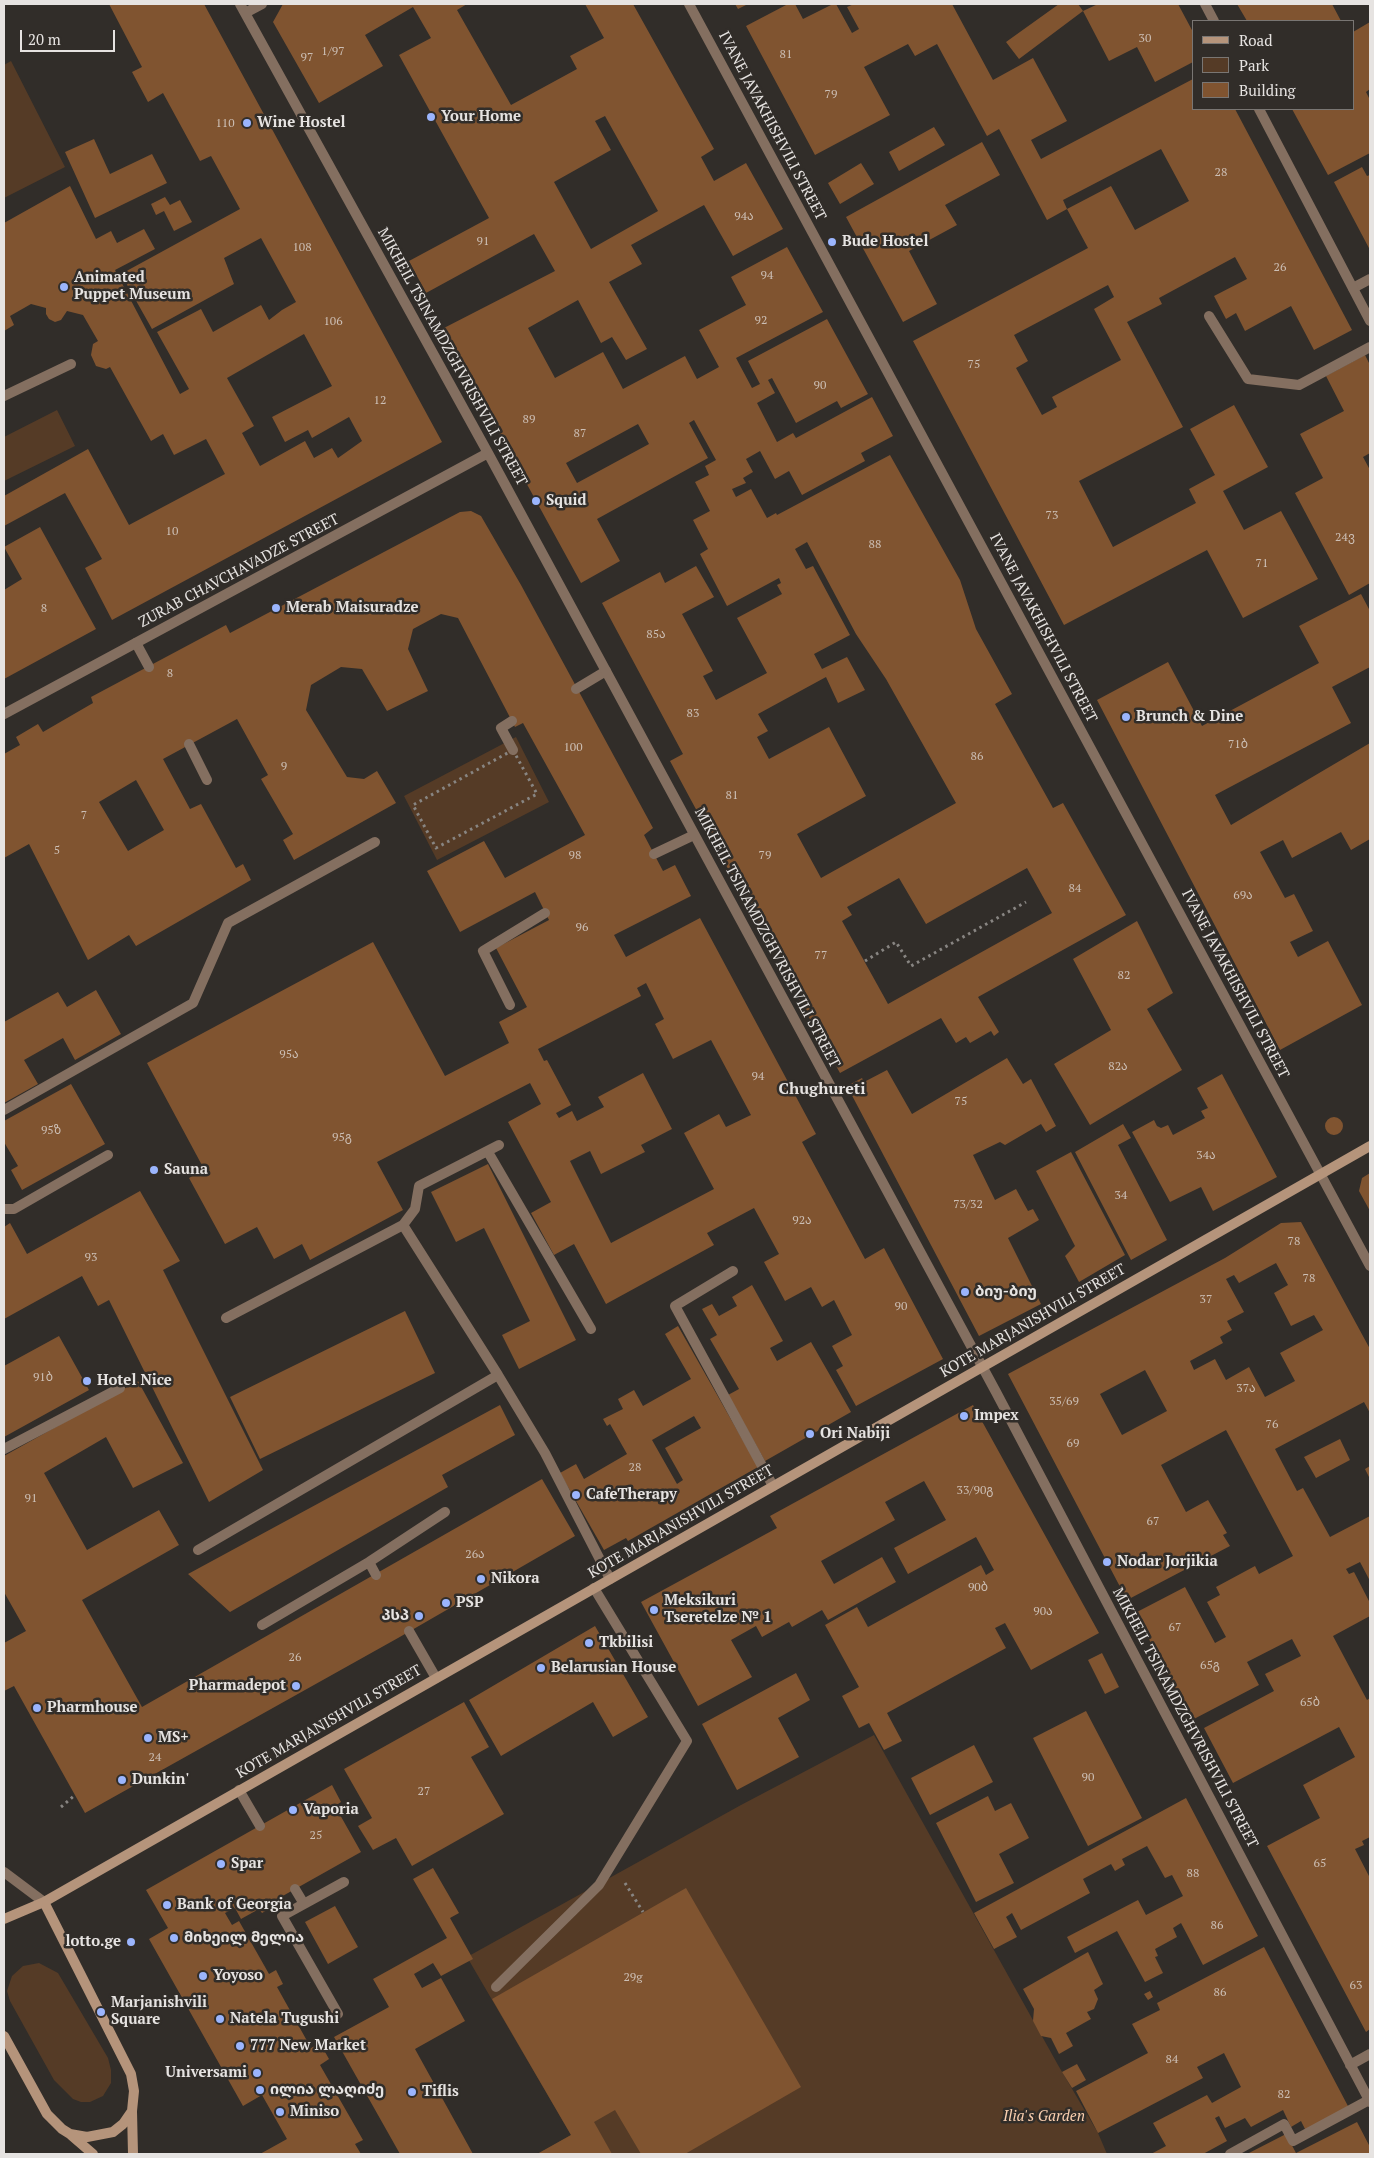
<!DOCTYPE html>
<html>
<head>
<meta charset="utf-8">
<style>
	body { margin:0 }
	#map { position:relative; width:1374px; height:2158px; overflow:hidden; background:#312d29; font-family:"PT Serif",serif }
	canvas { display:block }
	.frame { position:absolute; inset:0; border:5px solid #e6e3e1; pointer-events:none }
	.legend { position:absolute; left:1192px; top:20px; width:162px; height:90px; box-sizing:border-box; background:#312d29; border:1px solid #797673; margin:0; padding:6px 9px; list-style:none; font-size:15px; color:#e6e3e1 }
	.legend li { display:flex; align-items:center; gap:10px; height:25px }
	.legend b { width:25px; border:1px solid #797673 }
	.scale { position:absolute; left:20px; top:30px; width:95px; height:22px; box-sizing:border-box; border:2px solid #e6e3e1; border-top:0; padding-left:6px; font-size:15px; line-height:18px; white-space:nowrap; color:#e6e3e1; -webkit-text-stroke:4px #312d29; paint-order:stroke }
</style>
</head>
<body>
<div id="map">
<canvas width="1374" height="2158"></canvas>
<div class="frame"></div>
<ul class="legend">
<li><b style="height:6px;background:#b5947b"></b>Road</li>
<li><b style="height:14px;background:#553b26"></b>Park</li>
<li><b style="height:14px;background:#805430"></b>Building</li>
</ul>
<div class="scale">20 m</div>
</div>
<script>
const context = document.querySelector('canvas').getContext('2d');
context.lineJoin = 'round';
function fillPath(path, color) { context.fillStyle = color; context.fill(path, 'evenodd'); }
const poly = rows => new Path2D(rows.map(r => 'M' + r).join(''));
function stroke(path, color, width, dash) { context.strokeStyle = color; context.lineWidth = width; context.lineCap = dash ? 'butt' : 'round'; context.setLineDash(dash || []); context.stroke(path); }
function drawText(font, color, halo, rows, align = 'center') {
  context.font = font + ' "PT Serif","Noto Sans Georgian",serif'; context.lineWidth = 5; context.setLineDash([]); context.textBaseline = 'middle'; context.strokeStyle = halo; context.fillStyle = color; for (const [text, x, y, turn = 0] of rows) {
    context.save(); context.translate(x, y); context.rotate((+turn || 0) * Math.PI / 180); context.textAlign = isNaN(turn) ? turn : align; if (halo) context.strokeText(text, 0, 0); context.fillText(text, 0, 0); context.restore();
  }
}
fillPath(poly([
	[11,61,65,167,4,198,4,65],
	[57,410,75,446,4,481,4,437],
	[516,737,549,802,437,860,404,796],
	[874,1735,1058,2065,1098,2133,1107,2154,538,2154,571,2135,467,1957,741,1805],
	[39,1963,58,1973,108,2058,111,2070,111,2083,103,2096,90,2102,81,2102,73,2099,54,2080,10,2001,7,1991,12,1976,23,1966]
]), '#553b26');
fillPath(poly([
	[109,4,204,4,442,442,112,620,85,568,102,559,65,493,4,526,4,496,88,449,129,525,225,474,206,439,174,455,163,434,151,441,110,367,106,369,96,366,91,355,93,344,98,341,83,315,67,311,61,320,55,322,49,319,46,314,46,308,31,304,10,316,14,325,4,331,4,223,70,186,96,239,111,231,117,243,144,229,155,249,115,270,180,394,189,389,157,332,201,309,213,332,261,305,269,320,282,310,296,302,261,238,224,258,234,284,152,329,121,274,240,209,211,156,200,161,163,93,148,102,132,72,142,67],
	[304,334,332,386,272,417,285,442,308,430,312,438,349,417,362,441,338,458,332,448,314,458,305,441,260,466,242,433,254,426,227,378],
	[283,4,467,4,457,10,511,105,577,69,570,56,604,38,585,4,633,4,714,149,701,157,714,181,746,163,783,229,733,256,704,205,631,245,642,264,609,282,647,349,626,360,612,337,601,343,578,300,528,328,555,378,603,352,623,389,685,356,697,379,719,367,699,330,746,305,731,277,787,247,823,312,736,358,752,388,760,384,748,361,827,319,868,394,841,408,837,401,796,423,772,378,768,380,775,393,757,403,777,442,793,433,796,438,872,397,893,436,861,453,865,461,802,495,789,471,775,479,760,451,746,459,753,472,743,478,746,483,732,489,736,497,751,489,767,518,776,513,777,515,890,455,960,580,976,629,1012,694,995,704,1053,808,1063,803,1126,915,978,997,999,1032,994,1036,991,1031,970,1043,966,1037,956,1043,941,1018,840,1073,787,978,791,976,765,930,762,932,670,761,683,754,602,603,660,572,665,583,696,566,714,597,682,614,713,671,703,676,716,700,767,673,737,618,782,594,777,585,781,583,779,578,727,606,700,554,708,549,693,520,710,511,695,482,709,475,705,466,716,460,694,420,689,423,708,458,597,519,620,561,581,583,442,329,555,271,534,234,426,293,409,261,489,218,399,55,431,38,413,7,365,35,383,66,319,103,273,22],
	[605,116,658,211,591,249,554,182,611,150,595,121],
	[638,424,649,444,577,483,566,463],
	[807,542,856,634,886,679,956,803,821,878,797,834,866,796,829,727,769,759,757,737,768,731,758,714,826,677,838,703,865,690,847,657,822,669,814,654,850,635,813,566,806,569,795,549],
	[1027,868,1052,913,888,1004,842,921,852,915,847,907,899,878,926,924],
	[735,4,748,4,738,9],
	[788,4,795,4,803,19,833,4,836,4,852,33,859,29,847,7,854,4,952,4,993,80,1033,58,1067,121,1031,140,1041,159,1193,79,1193,109,1235,109,1352,330,1314,350,1291,306,1245,331,1236,313,1226,319,1214,296,1247,279,1235,257,1159,298,1162,304,1127,322,1183,427,1079,481,1113,547,1196,503,1189,489,1215,475,1190,429,1234,405,1268,467,1223,491,1244,530,1281,511,1318,579,1243,618,1207,550,1064,625,913,341,1088,248,1067,209,1047,220,999,129,987,136,937,44,915,56,908,44,864,67,890,115,815,155,746,26],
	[1161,149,1189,201,1135,230,1111,186,1067,209,1063,200],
	[1108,285,1114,297,1094,309,1121,360,1052,397,1057,407,1042,415,1016,368,1028,361,1014,335],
	[1059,4,1078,4,1083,11,1019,59,1006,42],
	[1098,4,1178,4,1193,32,1193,62,1155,82,1137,47,1109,61,1083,11],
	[1237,4,1332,4,1341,21,1247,21],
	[1370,22,1370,89,1366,92,1370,100,1370,153,1328,175,1292,109,1353,109,1353,32],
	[934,127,945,145,899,171,889,152],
	[94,139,110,174,152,154,167,183,95,218,65,152],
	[982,142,1000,175,945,205,957,225,909,251,937,304,903,322,846,217],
	[861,163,874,184,840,204,828,183],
	[1362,167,1367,176,1370,175,1370,250,1334,182],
	[165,197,170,205,180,200,192,222,174,231,164,211,156,215,151,204],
	[1365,355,1370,365,1370,453,1363,457,1370,470,1370,583,1349,595,1295,493,1323,478,1300,434,1344,411,1326,376],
	[471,511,481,516,521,585,653,828,644,835,663,871,675,865,691,896,614,935,626,957,700,918,816,1134,802,1142,865,1259,884,1248,943,1359,856,1406,836,1370,843,1366,832,1346,852,1335,834,1300,822,1307,811,1287,785,1301,764,1262,779,1254,754,1208,707,1233,714,1245,606,1304,574,1244,554,1255,531,1213,551,1202,508,1122,541,1104,530,1083,377,1162,403,1210,310,1260,302,1244,274,1259,257,1227,225,1244,189,1178,204,1169,147,1063,373,942,445,1076,509,1043,499,1022,527,1007,496,948,549,920,535,892,460,932,427,871,484,841,505,878,585,835,523,723,515,727,458,618,441,614,413,629,408,649,428,691,387,711,362,669,341,667,311,685,306,710,347,777,364,779,377,771,396,803,294,860,283,840,293,834,261,779,268,775,237,719,163,759,190,809,201,804,236,868,243,864,251,880,136,946,129,935,88,960,29,844,4,858,4,754,20,745,16,737,38,724,43,732,93,703,91,697,226,625,230,633,460,512],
	[136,780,164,830,128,851,99,802],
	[646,983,664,1019,655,1024,673,1059,711,1040,751,1115,726,1127,719,1114,684,1133,714,1189,611,1243,570,1161,590,1151,601,1174,645,1152,641,1145,672,1129,643,1073,598,1097,604,1107,577,1121,572,1111,559,1118,556,1113,571,1105,547,1060,544,1061,538,1049,641,996,637,988],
	[40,527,96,629,4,679,4,590,22,579,4,547],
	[1361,594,1370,611,1370,667,1332,687,1351,723,1215,795,1231,825,1370,743,1370,839,1351,850,1341,832,1292,858,1283,840,1260,852,1285,898,1294,894,1313,931,1290,942,1298,957,1328,941,1362,1005,1280,1050,1097,700,1168,662,1202,726,1319,663,1299,626],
	[1137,921,1173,993,1147,1009,1182,1070,1090,1125,1054,1064,1111,1030,1073,959],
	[96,990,121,1034,75,1060,63,1038,24,1060,38,1084,4,1103,4,1022,58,992,67,1007],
	[1007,1058,1023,1084,1031,1079,1056,1126,1046,1132,1041,1124,1005,1145,1000,1142,973,1155,995,1200,1016,1189,1028,1211,1033,1209,1039,1220,1008,1238,1041,1304,979,1336,847,1086,862,1078,864,1082,887,1070,912,1114],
	[1222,1074,1277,1177,1213,1211,1201,1187,1170,1202,1132,1132,1154,1120,1157,1126,1161,1128,1168,1125,1173,1135,1205,1118,1201,1111,1208,1108,1197,1088],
	[71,1084,105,1144,22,1190,11,1170,18,1166,4,1142,4,1121],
	'1325 1126a9 9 0 1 1 18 0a9 9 0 1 1-18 0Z',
	[1123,1124,1131,1138,1118,1145,1167,1240,1131,1260,1075,1152],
	[1071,1152,1125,1255,1079,1282,1065,1256,1075,1246,1036,1171],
	[488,1164,576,1340,519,1369,502,1335,530,1321,484,1228,456,1242,431,1192],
	[1370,1173,1370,1211,1359,1191,1362,1178],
	[140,1191,180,1261,163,1270,263,1470,209,1502,109,1300,98,1306,82,1276,4,1319,4,1227,10,1223,27,1254],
	[1301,1222,1370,1349,1370,1413,1364,1402,1275,1449,1297,1491,1303,1488,1330,1537,1370,1516,1370,1581,1360,1562,1346,1569,1349,1574,1354,1572,1370,1603,1370,1616,1333,1636,1367,1700,1370,1698,1370,1837,1362,1841,1364,1845,1355,1849,1370,1878,1370,2029,1366,2032,1267,1846,1320,1818,1303,1785,1355,1757,1339,1727,1233,1783,1204,1728,1274,1691,1265,1674,1301,1656,1292,1639,1247,1662,1259,1685,1192,1720,1135,1613,1185,1587,1215,1643,1226,1637,1207,1602,1220,1595,1216,1587,1255,1566,1259,1574,1293,1556,1226,1430,1161,1465,1186,1512,1208,1500,1227,1533,1223,1535,1230,1546,1127,1600,1008,1374,1225,1258,1281,1223],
	[1276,1263,1288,1285,1274,1293,1291,1326,1314,1315,1323,1330,1280,1353,1295,1381,1265,1397,1249,1367,1226,1380,1215,1359,1194,1370,1190,1361,1223,1343,1220,1337,1232,1330,1227,1321,1244,1312,1226,1279,1234,1275,1239,1283],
	[1145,1370,1167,1411,1122,1435,1100,1394],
	[752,1285,783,1341,770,1348,777,1361,811,1342,851,1412,765,1461,728,1395,739,1389,710,1339,717,1335,702,1309,712,1304,719,1316,737,1306,732,1297],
	[405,1311,435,1373,260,1459,230,1397],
	[678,1326,758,1467,628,1541,626,1538,604,1550,560,1473,576,1464,584,1479,627,1454,610,1424,607,1426,603,1419,623,1409,618,1399,634,1390,643,1406,691,1379,665,1334],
	[694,1416,701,1428,665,1448,683,1480,677,1484,652,1440],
	[59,1336,89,1390,4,1437,4,1366],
	[138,1381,183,1463,133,1488,106,1437,44,1473,87,1550,159,1510,179,1545,82,1600,142,1707,542,1479,575,1536,398,1638,85,1813,14,1686,4,1691,4,1643,26,1631,4,1592,4,1456],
	[500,1405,515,1435,442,1475,448,1487,230,1612,188,1574],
	[973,1405,1099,1633,1031,1670,1005,1623,995,1628,1006,1648,887,1713,902,1741,884,1750,869,1723,859,1728,842,1696,859,1687,825,1625,857,1607,868,1627,981,1565,986,1575,994,1570,976,1537,908,1574,894,1548,946,1520,924,1481,885,1502,895,1520,821,1561,834,1584,882,1557,896,1582,828,1620,822,1610,792,1627,789,1622,762,1637,756,1626,731,1640,752,1677,698,1706,641,1602,777,1528,770,1516],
	[1340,1439,1350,1460,1316,1478,1304,1457],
	[1370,1466,1370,1479,1365,1469],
	[595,1626,648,1717,613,1737,593,1702,501,1756,469,1700],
	[1102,1653,1119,1687,1105,1694,1088,1660],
	[796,1673,810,1700,778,1718,799,1757,737,1790,702,1724],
	[464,1702,489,1747,471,1757,504,1814,412,1866,396,1838,373,1850,358,1826,372,1818,344,1769],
	[1086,1711,1142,1818,1088,1846,1033,1738],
	[974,1745,993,1782,930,1815,911,1778],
	[332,1785,341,1802,335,1806,361,1852,272,1902,275,1906,262,1913,259,1909,241,1919,235,1908,225,1913,232,1925,239,1921,269,1974,276,1970,283,1984,277,1987,311,2048,320,2043,329,2059,320,2065,363,2140,355,2144,361,2154,260,2154,287,2139,262,2095,243,2106,149,1939,168,1928,146,1890],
	[988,1796,995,1811,1011,1803,1029,1838,999,1854,1014,1883,976,1902,936,1823],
	[1186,1798,1258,1936,1203,1965,1181,1923,1173,1928,1177,1937,1155,1949,1158,1956,1155,1957,1163,1973,1145,1982,1117,1931,1075,1953,1067,1937,1138,1900,1146,1915,1183,1896,1172,1875,1165,1878,1147,1846,1122,1859,1125,1865,1115,1871,1111,1864,1083,1879,1090,1893,1021,1930,1012,1913,1006,1917,1017,1937,994,1949,974,1913],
	[433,1868,459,1913,450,1918,473,1959,441,1976,433,1963,414,1974,422,1988,441,1978,465,2021,415,2049,473,2154,400,2154,334,2037,389,2007,373,1979,447,1938,413,1879],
	[686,1888,801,2087,685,2154,641,2154,615,2110,594,2122,612,2154,537,2154,571,2135,492,1999],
	[335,1906,358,1947,328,1964,305,1922],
	[1264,1947,1349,2108,1306,2131,1301,2121,1291,2127,1283,2110,1251,2127,1245,2118,1225,2128,1219,2116,1215,2118,1227,2141,1203,2154,1151,2154,1166,2146,1153,2123,1207,2095,1212,2103,1241,2087,1224,2053,1197,2067,1203,2078,1098,2133,1076,2091,1148,2053,1132,2024,1160,2010,1157,2003],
	[1088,1952,1103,1984,1094,1990,1098,1999,1094,2009,1087,2012,1091,2019,1066,2033,1073,2046,1059,2054,1051,2038,1041,2036,1033,2021,1034,2009,1023,1989],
	[1150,1991,1153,1997,1148,2000,1144,1994],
	[1077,2064,1086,2080,1072,2088,1062,2072],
	[1357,2122,1370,2147,1370,2154,1247,2154,1286,2134,1296,2153]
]), '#805430');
stroke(poly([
	[513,750,537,794,436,848,413,805,513,750],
	[865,961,896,942,911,966,1026,902],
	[61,1807,75,1795],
	[625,1883,643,1912]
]), '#888582', 3, [2.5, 4]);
stroke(poly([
	[1353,288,1370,279],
	[1209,316,1248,379,1299,385,1370,347],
	[4,396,71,364],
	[136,643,149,667],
	[576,689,606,671],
	[512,721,501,728,513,750],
	[189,744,207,780],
	[654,854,694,835],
	[510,1005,483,951,545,913],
	[4,1110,193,1003,228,923,375,842],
	[488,1152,591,1329],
	[4,1209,14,1209,108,1155],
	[403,1225,498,1375,545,1453,610,1579],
	[733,1271,675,1306,773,1486],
	[226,1318,403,1225,415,1209,419,1186,499,1145],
	[4,1449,120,1388],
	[198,1550,498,1375],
	[369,1562,376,1575],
	[262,1625,369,1562,445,1512],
	[409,1631,436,1678],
	[239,1790,260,1826],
	[4,1872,44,1902],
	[295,1889,304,1904],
	[496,1987,599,1885,687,1741,594,1588],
	[338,2014,282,1916,344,1882],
	[1230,2154,1284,2124,1293,2141,1369,2100]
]), '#846f60', 10);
stroke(poly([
	[240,4,488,453,996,1392,1370,2102],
	[689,4,1370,1266],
	[1205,4,1214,21],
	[245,13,262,4],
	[1259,109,1370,321],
	[4,714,488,453],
	[1350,2065,1370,2054]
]), '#846f60', 10);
stroke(poly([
	[4,1919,44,1902,1370,1146],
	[4,2036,47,2114,62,2129,70,2134,87,2137,113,2132,123,2124,132,2111,134,2091,131,2074,44,1902],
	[132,2111,133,2154],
	[71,2135,93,2154]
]), '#b5947b', 10);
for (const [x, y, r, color] of [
	[431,117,5,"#9bb5fd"],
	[247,123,5,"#9bb5fd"],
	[832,242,5,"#9bb5fd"],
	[64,287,5,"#9bb5fd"],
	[536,501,5,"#9bb5fd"],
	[276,608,5,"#9bb5fd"],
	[1126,717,5,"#9bb5fd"],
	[154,1170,5,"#9bb5fd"],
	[965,1292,5,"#9bb5fd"],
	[87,1381,5,"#9bb5fd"],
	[964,1416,5,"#9bb5fd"],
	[810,1434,5,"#9bb5fd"],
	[576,1495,5,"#9bb5fd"],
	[1107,1562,5,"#9bb5fd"],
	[481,1579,5,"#9bb5fd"],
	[446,1603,5,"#9bb5fd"],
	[654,1610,5,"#9bb5fd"],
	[419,1616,5,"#9bb5fd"],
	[589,1643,5,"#9bb5fd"],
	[541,1668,5,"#9bb5fd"],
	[296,1686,5,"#9bb5fd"],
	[37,1708,5,"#9bb5fd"],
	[148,1738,5,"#9bb5fd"],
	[122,1780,5,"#9bb5fd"],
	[293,1810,5,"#9bb5fd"],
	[221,1864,5,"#9bb5fd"],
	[167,1905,5,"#9bb5fd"],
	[174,1938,5,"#9bb5fd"],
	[131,1942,5,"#9bb5fd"],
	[203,1976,5,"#9bb5fd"],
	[101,2012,5,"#9bb5fd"],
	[220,2019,5,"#9bb5fd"],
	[240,2046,5,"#9bb5fd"],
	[257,2073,5,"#9bb5fd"],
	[260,2090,5,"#9bb5fd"],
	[412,2092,5,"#9bb5fd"],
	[280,2112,5,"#9bb5fd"]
]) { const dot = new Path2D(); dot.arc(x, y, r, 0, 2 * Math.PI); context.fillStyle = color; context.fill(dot); stroke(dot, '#312d29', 2); }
drawText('12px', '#ccbfb5', null, [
	["30",1145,39],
	["1/97",333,52],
	["81",786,55],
	["97",307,58],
	["79",831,95],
	["110",225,124],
	["28",1221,173],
	["94ა",744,217],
	["91",483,242],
	["108",302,248],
	["26",1280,268],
	["94",767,276],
	["92",761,321],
	["106",333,322],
	["75",974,365],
	["90",820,386],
	["12",380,401],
	["89",529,420],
	["87",580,434],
	["73",1052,516],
	["10",172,532],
	["24ვ",1345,538],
	["88",875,545],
	["71",1262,564],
	["8",44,609],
	["85ა",656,635],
	["8",170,674],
	["83",693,714],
	["71ბ",1238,745],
	["100",573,748],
	["86",977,757],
	["9",284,767],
	["81",732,796],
	["7",84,816],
	["5",57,851],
	["98",575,856],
	["79",765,856],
	["84",1075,889],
	["69ა",1243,896],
	["96",582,928],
	["77",821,956],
	["82",1124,976],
	["95ა",289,1055],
	["82ა",1118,1067],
	["94",758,1077],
	["75",961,1102],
	["95ზ",51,1131],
	["95გ",342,1138],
	["34ა",1206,1156],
	["34",1121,1196],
	["73/32",968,1205],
	["92ა",802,1221],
	["78",1294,1242],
	["93",91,1258],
	["78",1309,1279],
	["37",1206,1300],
	["90",901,1307],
	["91ბ",43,1378],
	["37ა",1246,1389],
	["35/69",1064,1402],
	["76",1272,1425],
	["69",1073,1444],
	["28",635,1468],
	["33/90გ",975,1491],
	["91",31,1499],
	["67",1153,1522],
	["26ა",475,1555],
	["90ბ",978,1588],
	["90ა",1043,1612],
	["67",1175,1628],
	["26",295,1658],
	["65გ",1210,1666],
	["65ბ",1310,1703],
	["24",155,1758],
	["90",1088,1778],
	["27",424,1792],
	["25",316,1836],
	["65",1320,1864],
	["88",1193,1874],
	["86",1217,1926],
	["29g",633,1978],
	["63",1356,1986],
	["86",1220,1993],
	["84",1172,2060],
	["82",1284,2095]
]);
drawText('bold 15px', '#e6e3e1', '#312d29', [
	["Your Home",441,117],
	["Wine Hostel",257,123],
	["Bude Hostel",842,242],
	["Animated",74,278],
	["Puppet Museum",74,295],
	["Squid",546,501],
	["Merab Maisuradze",286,608],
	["Brunch & Dine",1136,717],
	["Sauna",164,1170],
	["ბიუ-ბიუ",975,1292],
	["Hotel Nice",97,1381],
	["Impex",974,1416],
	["Ori Nabiji",820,1434],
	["CafeTherapy",586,1495],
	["Nodar Jorjikia",1117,1562],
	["Nikora",491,1579],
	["Meksikuri",664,1601],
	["Tseretelze № 1",664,1618],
	["PSP",456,1603],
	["პსპ",409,1616,"right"],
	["Tkbilisi",599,1643],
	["Belarusian House",551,1668],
	["Pharmadepot",286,1686,"right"],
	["Pharmhouse",47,1708],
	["MS+",158,1738],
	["Dunkin'",132,1780],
	["Vaporia",303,1810],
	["Spar",231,1864],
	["Bank of Georgia",177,1905],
	["მიხეილ მელია",184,1938],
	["lotto.ge",121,1942,"right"],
	["Yoyoso",213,1976],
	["Marjanishvili",111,2003],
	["Square",111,2020],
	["Natela Tugushi",230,2019],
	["777 New Market",250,2046],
	["Universami",247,2073,"right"],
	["ილია ლაღიძე",270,2090],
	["Tiflis",422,2092],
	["Miniso",290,2112]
], 'left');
drawText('15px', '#e6e3e1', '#312d29', [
	["IVANE JAVAKHISHVILI STREET",772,126,62],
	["MIKHEIL TSINAMDZGHVRISHVILI STREET",452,357,61],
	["ZURAB CHAVCHAVADZE STREET",239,571,-28],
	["IVANE JAVAKHISHVILI STREET",1043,628,62],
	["MIKHEIL TSINAMDZGHVRISHVILI STREET",767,938,62],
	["IVANE JAVAKHISHVILI STREET",1235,984,62],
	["KOTE MARJANISHVILI STREET",1033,1321,-30],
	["KOTE MARJANISHVILI STREET",681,1522,-30],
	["MIKHEIL TSINAMDZGHVRISHVILI STREET",1185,1718,62],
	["KOTE MARJANISHVILI STREET",329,1722,-30]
]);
drawText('italic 15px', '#facfaf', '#312d29', [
	["Ilia's Garden",1044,2117]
]);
drawText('bold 16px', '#e6e3e1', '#312d29', [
	["Chughureti",822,1089]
]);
</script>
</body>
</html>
